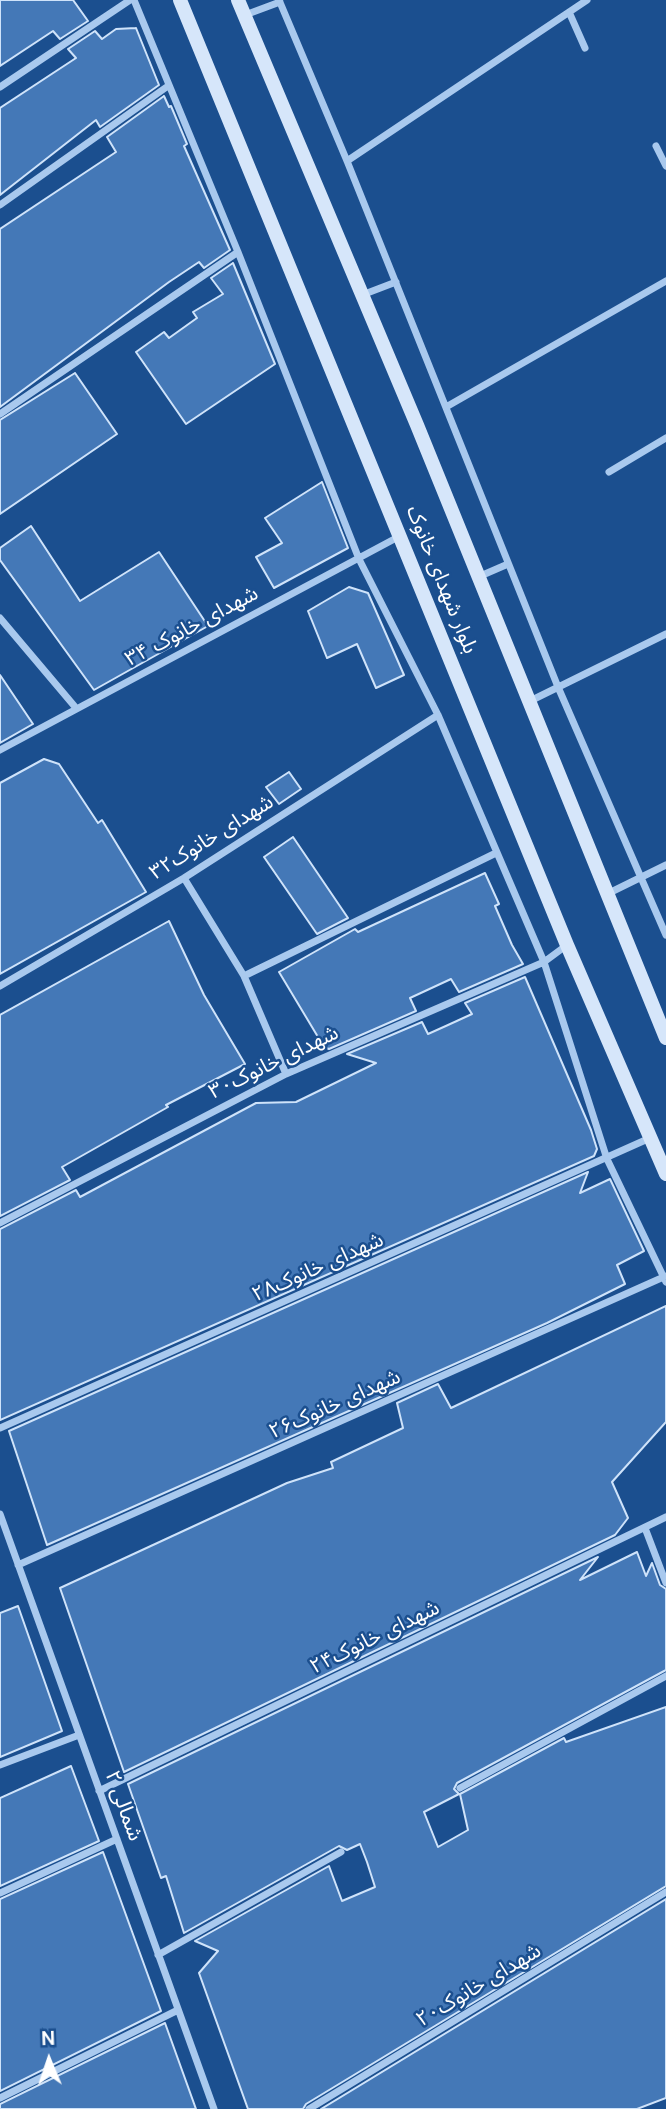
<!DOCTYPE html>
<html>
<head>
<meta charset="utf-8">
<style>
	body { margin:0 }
	#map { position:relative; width:666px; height:2109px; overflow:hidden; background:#1b4f8f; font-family:"DM Sans",sans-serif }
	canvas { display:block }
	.north { position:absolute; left:14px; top:2025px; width:70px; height:70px; -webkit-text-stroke:5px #1b4f8f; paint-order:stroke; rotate:358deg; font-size:19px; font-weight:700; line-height:28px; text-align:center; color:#fff }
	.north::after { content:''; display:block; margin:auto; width:24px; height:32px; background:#fff; clip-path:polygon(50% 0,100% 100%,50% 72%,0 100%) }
</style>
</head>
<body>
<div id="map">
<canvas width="666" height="2109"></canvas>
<div class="north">N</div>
</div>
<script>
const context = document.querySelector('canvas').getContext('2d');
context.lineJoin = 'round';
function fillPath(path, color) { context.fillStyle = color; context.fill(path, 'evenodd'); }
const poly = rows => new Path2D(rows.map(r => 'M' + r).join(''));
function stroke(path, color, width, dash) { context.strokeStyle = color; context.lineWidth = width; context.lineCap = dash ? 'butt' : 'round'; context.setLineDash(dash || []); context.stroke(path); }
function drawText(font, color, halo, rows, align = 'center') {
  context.font = font + ' "DM Sans","Noto Sans Arabic",sans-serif'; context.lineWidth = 5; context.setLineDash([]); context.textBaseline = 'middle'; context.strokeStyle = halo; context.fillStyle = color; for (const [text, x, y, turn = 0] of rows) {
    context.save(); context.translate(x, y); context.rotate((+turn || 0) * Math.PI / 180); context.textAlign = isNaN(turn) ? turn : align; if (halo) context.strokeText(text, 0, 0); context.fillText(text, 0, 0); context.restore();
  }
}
const building = poly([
	[0,0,73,0,88,21,60,39,53,31,0,66,0,0],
	[136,28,159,85,100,127,96,120,0,195,0,108,76,58,68,49,95,31,102,39,116,29,136,28],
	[164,96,169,107,171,106,187,144,184,146,230,250,204,268,199,262,169,282,0,407,0,229,116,152,107,137,164,96],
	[233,263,275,364,186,424,136,352,164,332,169,338,197,318,193,312,223,294,211,278,233,263],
	[75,373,117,434,0,514,0,420,75,373],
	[322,482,348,548,274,588,256,557,282,543,265,518,322,482],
	[31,526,80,601,159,552,208,626,94,690,0,560,0,548,31,526],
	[349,587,368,593,404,675,376,688,357,644,327,658,308,611,349,587],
	[0,675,33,724,0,743,0,675],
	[44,759,59,764,98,823,102,820,146,892,0,974,0,783,44,759],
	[289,772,301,789,279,804,266,787,289,772],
	[293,837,348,918,317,934,264,857,293,837],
	[485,873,499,904,495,906,512,945,523,964,459,992,451,979,410,998,416,1011,329,1049,324,1047,279,972,355,929,358,932,485,873],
	[169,921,204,995,245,1064,166,1105,168,1107,62,1167,70,1180,0,1216,0,1015,169,921],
	[525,977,591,1130,597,1149,594,1156,0,1420,0,1229,76,1190,80,1197,256,1103,296,1102,376,1063,347,1054,422,1022,428,1034,448,1025,472,1014,465,1003,525,977],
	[588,1172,580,1193,610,1179,644,1251,617,1265,625,1284,547,1323,47,1545,9,1431,588,1172],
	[666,1306,666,1422,612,1482,628,1518,615,1535,124,1772,60,1588,287,1483,333,1468,331,1462,403,1428,397,1403,438,1384,451,1408,666,1306],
	[637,1552,646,1576,652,1563,660,1585,666,1589,666,1670,457,1783,454,1789,459,1794,424,1812,438,1847,468,1830,460,1794,564,1738,566,1742,666,1707,666,1886,306,2104,303,2109,248,2109,199,1973,218,1951,195,1941,329,1866,342,1901,375,1887,367,1862,360,1844,347,1850,339,1846,184,1933,166,1876,161,1878,128,1784,598,1557,580,1580,637,1552],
	[18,1606,62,1731,0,1757,0,1613,18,1606],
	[71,1766,99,1841,0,1886,0,1798,71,1766],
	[103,1852,161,2011,0,2091,0,1899,103,1852],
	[666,1899,666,2098,637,2109,321,2109,666,1899],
	[165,2023,196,2109,0,2109,0,2104,165,2023]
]);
fillPath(building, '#4478b7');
stroke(building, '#cfe3fa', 2);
stroke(poly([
	[134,0,238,252,359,559,438,715,544,962,607,1159,666,1282],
	[279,0,347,161,558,687,666,935],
	[569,12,585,48],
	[245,15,280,2],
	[0,87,130,0],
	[656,146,666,166],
	[347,161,587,0],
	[0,205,168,86],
	[362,295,396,282],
	[446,407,666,281],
	[0,414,238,252],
	[609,472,666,438],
	[478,577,508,564],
	[0,618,76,708],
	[528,702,666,634],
	[0,750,400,536],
	[184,878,244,976,286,1074],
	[607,894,666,865],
	[244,976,496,853],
	[0,986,184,878,438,715],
	[0,1223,286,1074,544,962,567,945],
	[0,1428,650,1138],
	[0,1514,214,2109],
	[645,1528,666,1583],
	[18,1565,666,1276],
	[0,1765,79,1735],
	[460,1788,666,1676],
	[99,1791,666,1517],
	[0,1893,117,1839],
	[158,1955,341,1852],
	[0,2098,178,2010],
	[309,2109,666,1892]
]), '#a9c9ee', 7);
stroke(poly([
	[180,0,567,945,666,1174],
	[238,0,417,425,666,1038]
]), '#d6e6fa', 14);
drawText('21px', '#fff', '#1b4f8f', [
	["بلوار شهدای خانوک",441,580,68],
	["۳۴ شهدای خانوک",192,627,-28],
	["شهدای خانوک۳۲",212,838,-32],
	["شهدای خانوک۳۰",274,1063,-26],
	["شهدای خانوک۲۸",318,1268,-24],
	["شهدای خانوک۲۶",335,1405,-24],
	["شهدای خانوک۲۴",375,1638,-26],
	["شمالی ۲",123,1806,70],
	["شهدای خانوک۲۰",479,1986,-31]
]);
</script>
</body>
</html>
